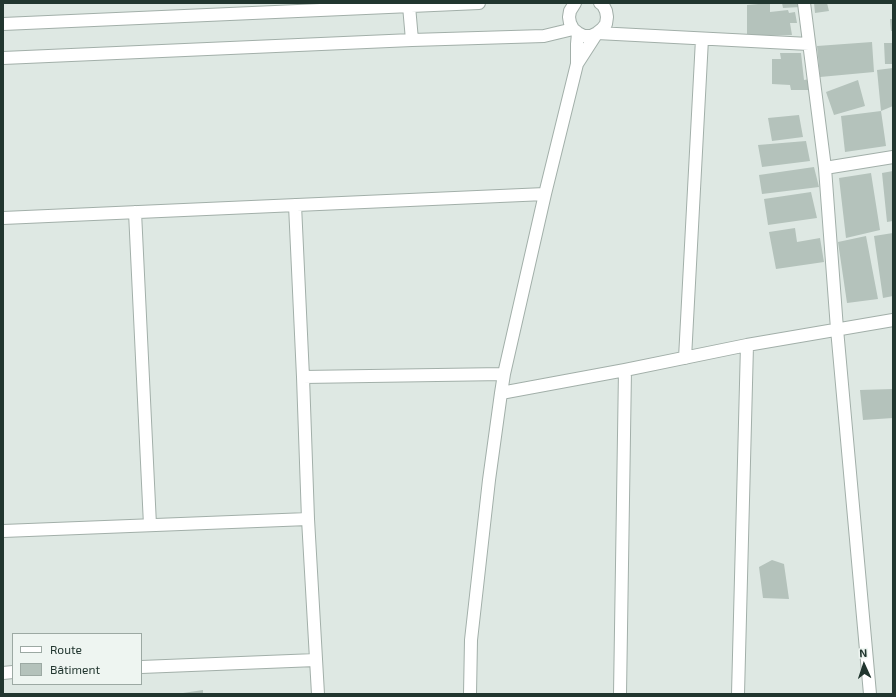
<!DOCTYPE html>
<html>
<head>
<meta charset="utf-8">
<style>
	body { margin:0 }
	#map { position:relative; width:896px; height:697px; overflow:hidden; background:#dee8e3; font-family:"Exo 2",sans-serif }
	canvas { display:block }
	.frame { position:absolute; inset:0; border:4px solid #21362f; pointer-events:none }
	.legend { position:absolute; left:12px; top:633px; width:130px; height:52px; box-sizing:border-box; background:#eef5f1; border:1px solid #9ca9a3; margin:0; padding:5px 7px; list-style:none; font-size:12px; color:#21362f }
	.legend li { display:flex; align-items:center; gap:8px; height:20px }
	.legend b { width:20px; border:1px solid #9ca9a3 }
	.north { position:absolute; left:844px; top:645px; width:40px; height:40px; -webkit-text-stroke:3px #eef5f1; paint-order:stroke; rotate:357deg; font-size:11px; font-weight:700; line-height:16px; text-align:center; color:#21362f }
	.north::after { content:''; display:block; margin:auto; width:14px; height:18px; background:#21362f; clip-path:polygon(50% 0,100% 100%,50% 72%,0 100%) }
</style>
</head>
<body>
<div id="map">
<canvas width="896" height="697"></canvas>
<div class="frame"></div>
<ul class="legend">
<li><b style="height:5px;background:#fff"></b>Route</li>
<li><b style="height:11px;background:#b4c2bb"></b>Bâtiment</li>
</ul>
<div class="north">N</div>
</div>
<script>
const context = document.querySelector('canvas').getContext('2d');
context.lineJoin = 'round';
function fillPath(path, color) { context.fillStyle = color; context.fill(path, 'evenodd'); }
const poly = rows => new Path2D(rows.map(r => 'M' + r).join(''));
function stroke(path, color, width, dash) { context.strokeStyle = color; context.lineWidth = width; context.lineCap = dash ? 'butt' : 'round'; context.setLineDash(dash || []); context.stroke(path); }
fillPath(poly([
	[770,3,770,12,788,10,789,13,795,12,797,23,790,23,792,35,747,36,747,5],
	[782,3,799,3,800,7,783,8],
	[814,3,827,3,829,11,815,13],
	[890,19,893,19,893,31,891,31],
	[872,42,874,72,820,77,817,46],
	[884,43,893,43,893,64,885,64],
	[780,53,801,53,804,80,810,79,811,90,791,90,790,85,772,84,772,59,781,59],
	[893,68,893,106,881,111,877,70],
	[858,80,865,106,834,115,826,92],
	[881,111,886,146,845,152,841,116],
	[799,115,803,137,772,141,768,118],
	[806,141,810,161,762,167,758,145],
	[814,167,819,187,762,194,759,175],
	[893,171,893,221,887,222,882,173],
	[871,173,880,230,846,238,839,178],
	[811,192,817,218,768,225,764,199],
	[795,228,797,242,820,238,824,262,776,269,769,232],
	[893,233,893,296,883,298,874,236],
	[866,236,878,299,847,303,838,242],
	[893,389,893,418,863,420,860,390],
	[772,560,784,564,789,599,763,598,759,567],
	[203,690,203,694,183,694,183,693]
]), '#b4c2bb');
const minor = poly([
	[410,3,409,6,412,40],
	[575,3,570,11,569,17,570,23,573,29,578,33,584,36,591,36,597,33,602,29,606,24,607,17,606,11,603,5,600,3],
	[804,3,825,168,837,329,870,694],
	[3,24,479,3],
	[3,58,412,40,544,36,573,29],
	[577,64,597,33,809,44],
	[825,168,893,157],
	[295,205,303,377,308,519,318,694],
	[135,212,150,525],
	[3,218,545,194],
	[685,358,702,39],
	[303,377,504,374],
	[501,393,625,370,747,345,893,320],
	[3,531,308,519],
	[141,667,316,660],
	[3,673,13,672],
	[470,694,471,640,489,480,501,393,504,374,545,194,577,64,577,44,578,33],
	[620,694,625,370],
	[738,694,747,345]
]);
stroke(minor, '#a2afa9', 14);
stroke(minor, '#fff', 12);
</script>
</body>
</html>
